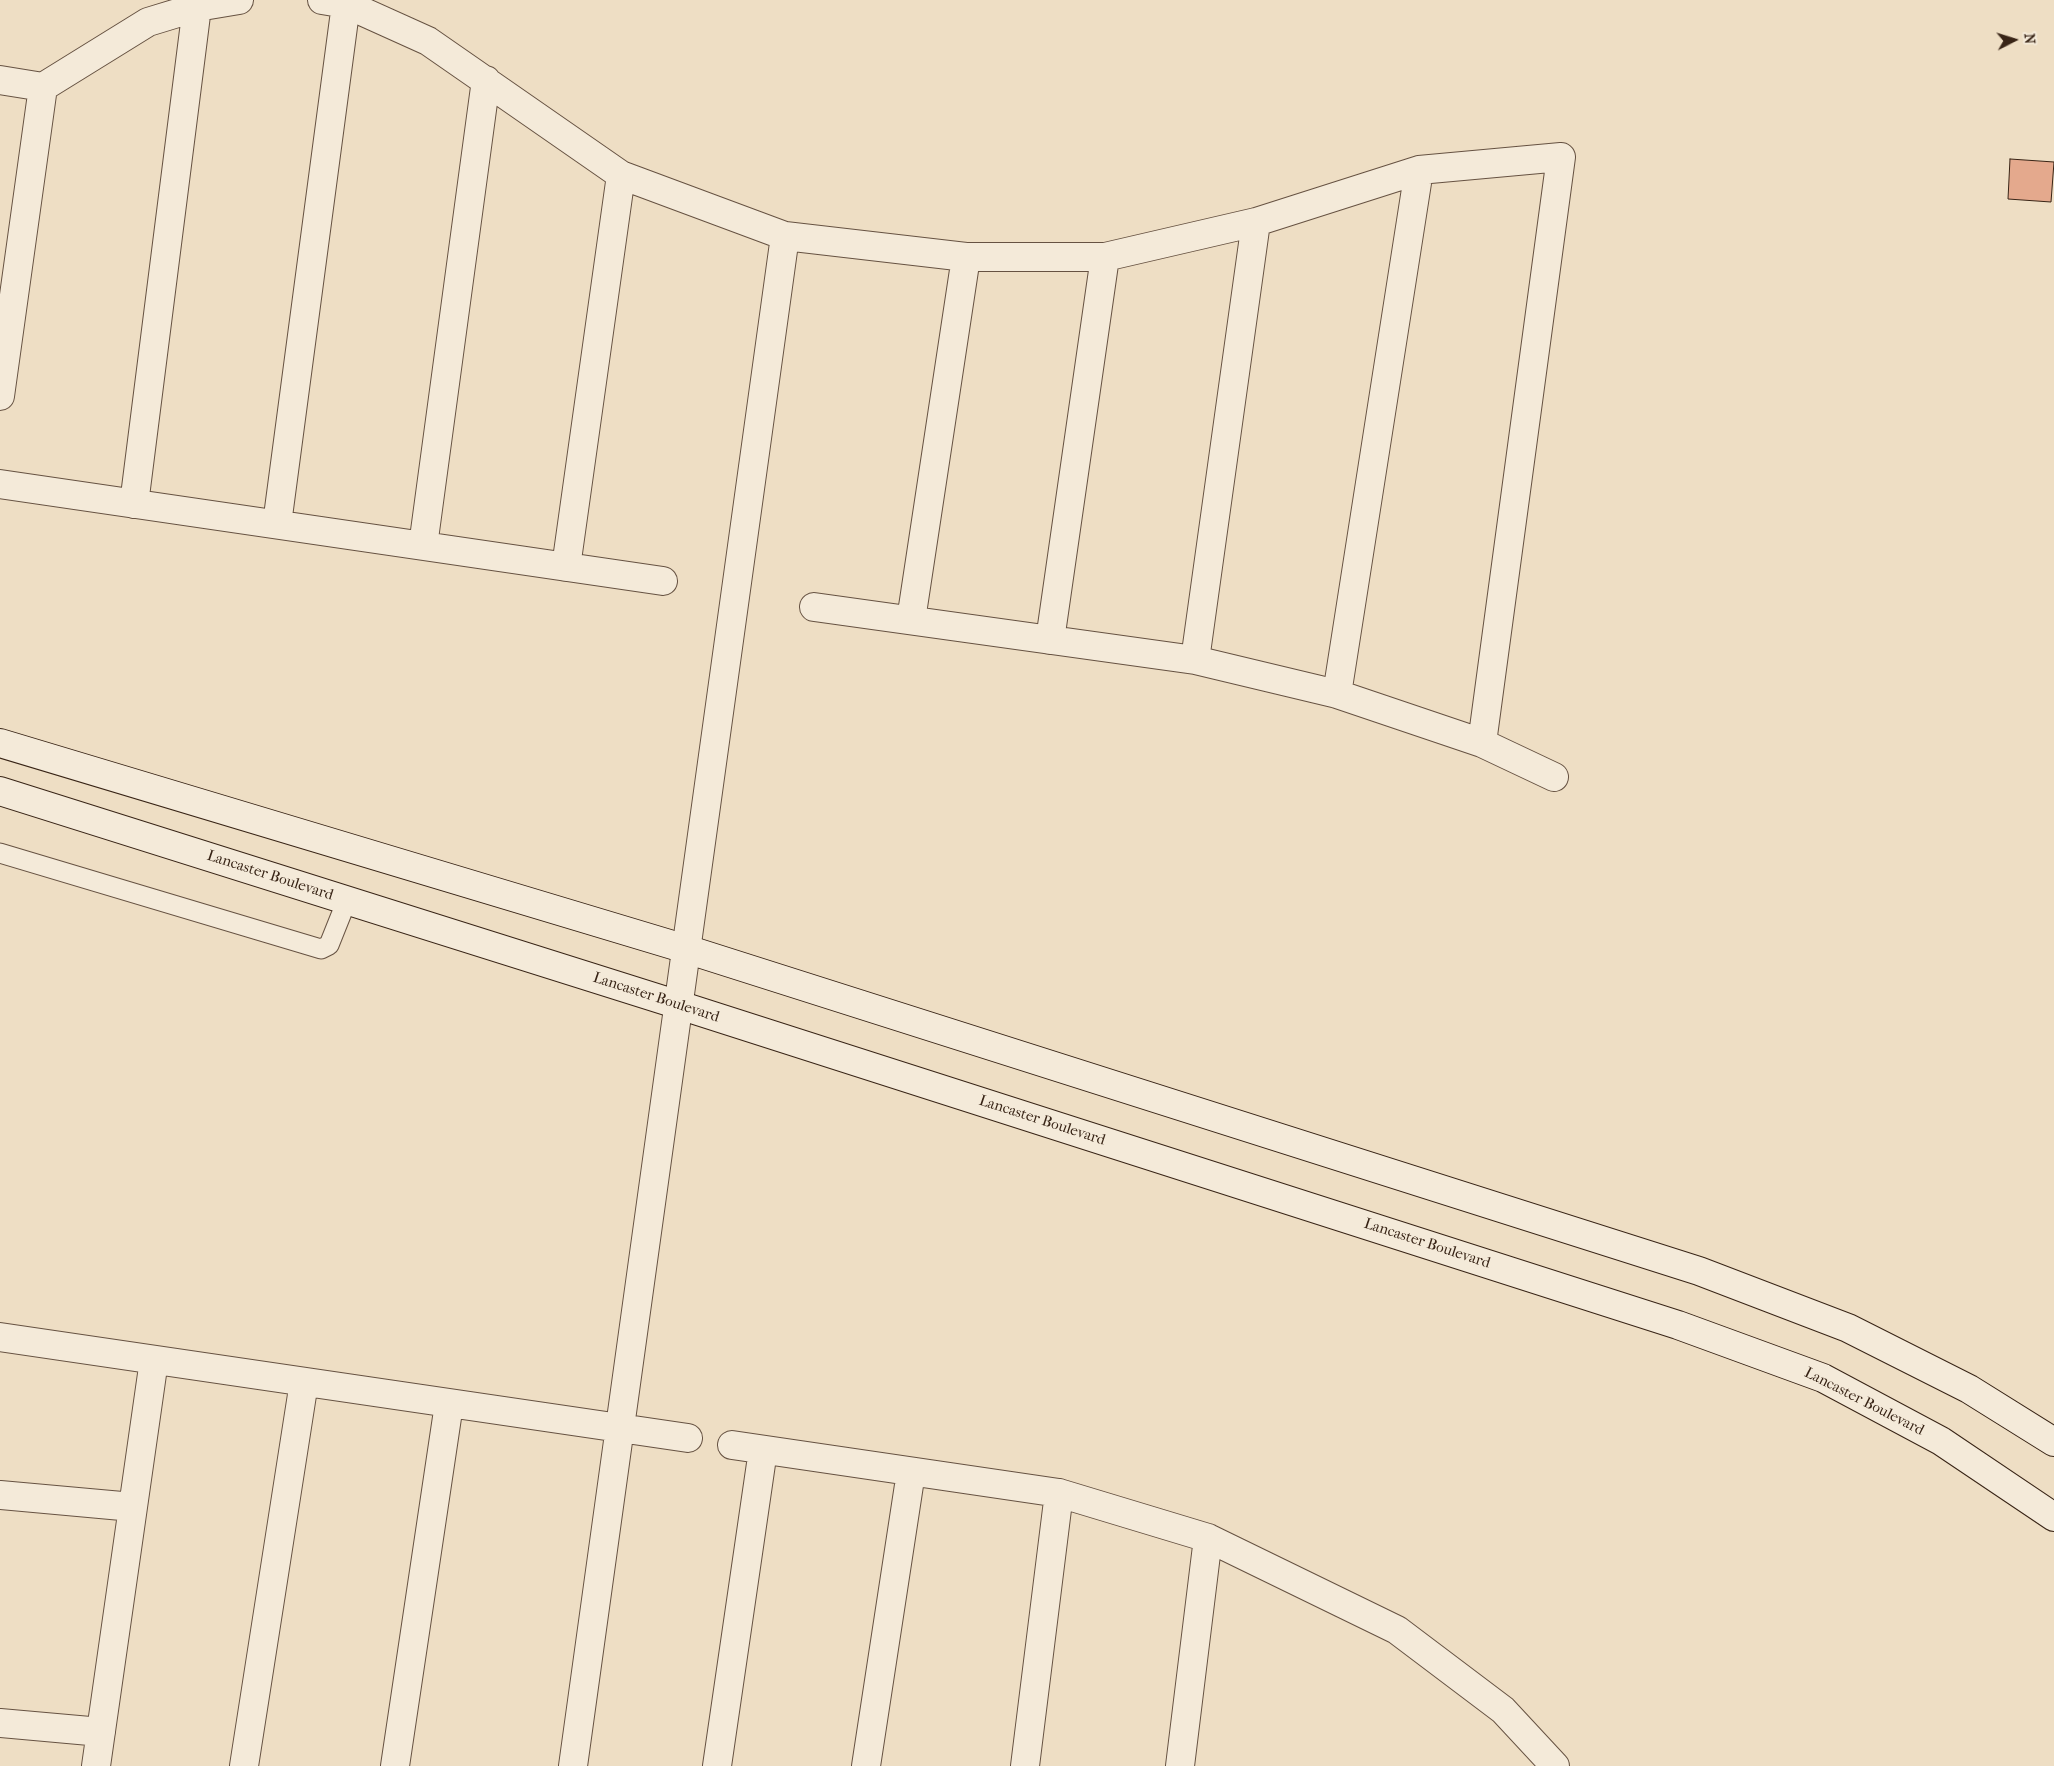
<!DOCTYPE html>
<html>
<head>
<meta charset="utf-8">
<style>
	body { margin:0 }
	#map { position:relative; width:2054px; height:1766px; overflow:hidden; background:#eedec4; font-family:"IM FELL French Canon",serif }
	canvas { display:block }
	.north { position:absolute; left:1989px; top:15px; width:50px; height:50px; -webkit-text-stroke:4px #f4ead9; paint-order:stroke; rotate:85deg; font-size:14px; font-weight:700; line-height:20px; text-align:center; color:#382416 }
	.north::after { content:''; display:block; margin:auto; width:18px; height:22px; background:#382416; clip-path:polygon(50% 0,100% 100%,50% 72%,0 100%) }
</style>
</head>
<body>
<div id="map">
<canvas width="2054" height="1766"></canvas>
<div class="north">N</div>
</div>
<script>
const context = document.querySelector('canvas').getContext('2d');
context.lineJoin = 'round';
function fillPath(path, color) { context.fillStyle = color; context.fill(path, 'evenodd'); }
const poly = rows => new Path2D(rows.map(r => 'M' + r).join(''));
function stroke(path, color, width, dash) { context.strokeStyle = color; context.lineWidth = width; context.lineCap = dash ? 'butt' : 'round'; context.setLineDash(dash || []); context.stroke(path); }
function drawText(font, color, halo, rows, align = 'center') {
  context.font = font + ' "IM FELL French Canon",serif'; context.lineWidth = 5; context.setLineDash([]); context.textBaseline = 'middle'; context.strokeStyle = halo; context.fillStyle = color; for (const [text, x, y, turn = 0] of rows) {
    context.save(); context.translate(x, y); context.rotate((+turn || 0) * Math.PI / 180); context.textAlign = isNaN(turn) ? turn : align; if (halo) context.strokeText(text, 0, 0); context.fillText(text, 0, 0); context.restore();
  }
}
const building = poly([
	[2010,159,2054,162,2051,202,2008,199,2010,159]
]);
fillPath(building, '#e4a98d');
stroke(building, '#382416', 1);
const service = poly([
	[0,853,321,949,329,945,347,900]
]);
const minor = poly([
	[322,0,346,4,428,41,621,175,785,236,966,257,1105,257,1256,222,1419,170,1561,157,1482,743],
	[0,80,43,87,148,22,197,7,239,0],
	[0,396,43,87],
	[0,484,663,581],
	[134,504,197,7],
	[277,524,346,4],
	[423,546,486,80],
	[566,567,621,175],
	[814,607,1195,660,1337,694,1482,743,1554,777],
	[911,620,966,257],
	[1050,640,1105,257],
	[1195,660,1256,222],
	[1337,694,1419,170],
	[0,1337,688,1438],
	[732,1445,1059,1493,1208,1538,1397,1630,1503,1710,1555,1766],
	[0,1495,133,1507],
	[0,1723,101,1732],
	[96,1766,154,1360],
	[244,1766,304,1382],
	[395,1766,449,1404],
	[573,1766,785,236],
	[717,1766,763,1450],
	[866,1766,911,1472],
	[1025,1766,1059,1493],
	[1180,1766,1208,1538]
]);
const secondary = poly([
	[0,743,686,949,1699,1271,1848,1328,1969,1389,2054,1442],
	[0,791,679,1005,1678,1325,1823,1378,1941,1441,2054,1517]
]);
stroke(service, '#665242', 21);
stroke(minor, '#665242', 30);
stroke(secondary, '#382416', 30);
stroke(service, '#f4ead9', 19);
stroke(minor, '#f4ead9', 28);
stroke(secondary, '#f4ead9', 28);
drawText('15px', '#382416', '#f4ead9', [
	["Lancaster Boulevard",270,876,18],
	["Lancaster Boulevard",656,998,18],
	["Lancaster Boulevard",1042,1121,18],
	["Lancaster Boulevard",1427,1244,18],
	["Lancaster Boulevard",1864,1402,27]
]);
</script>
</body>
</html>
